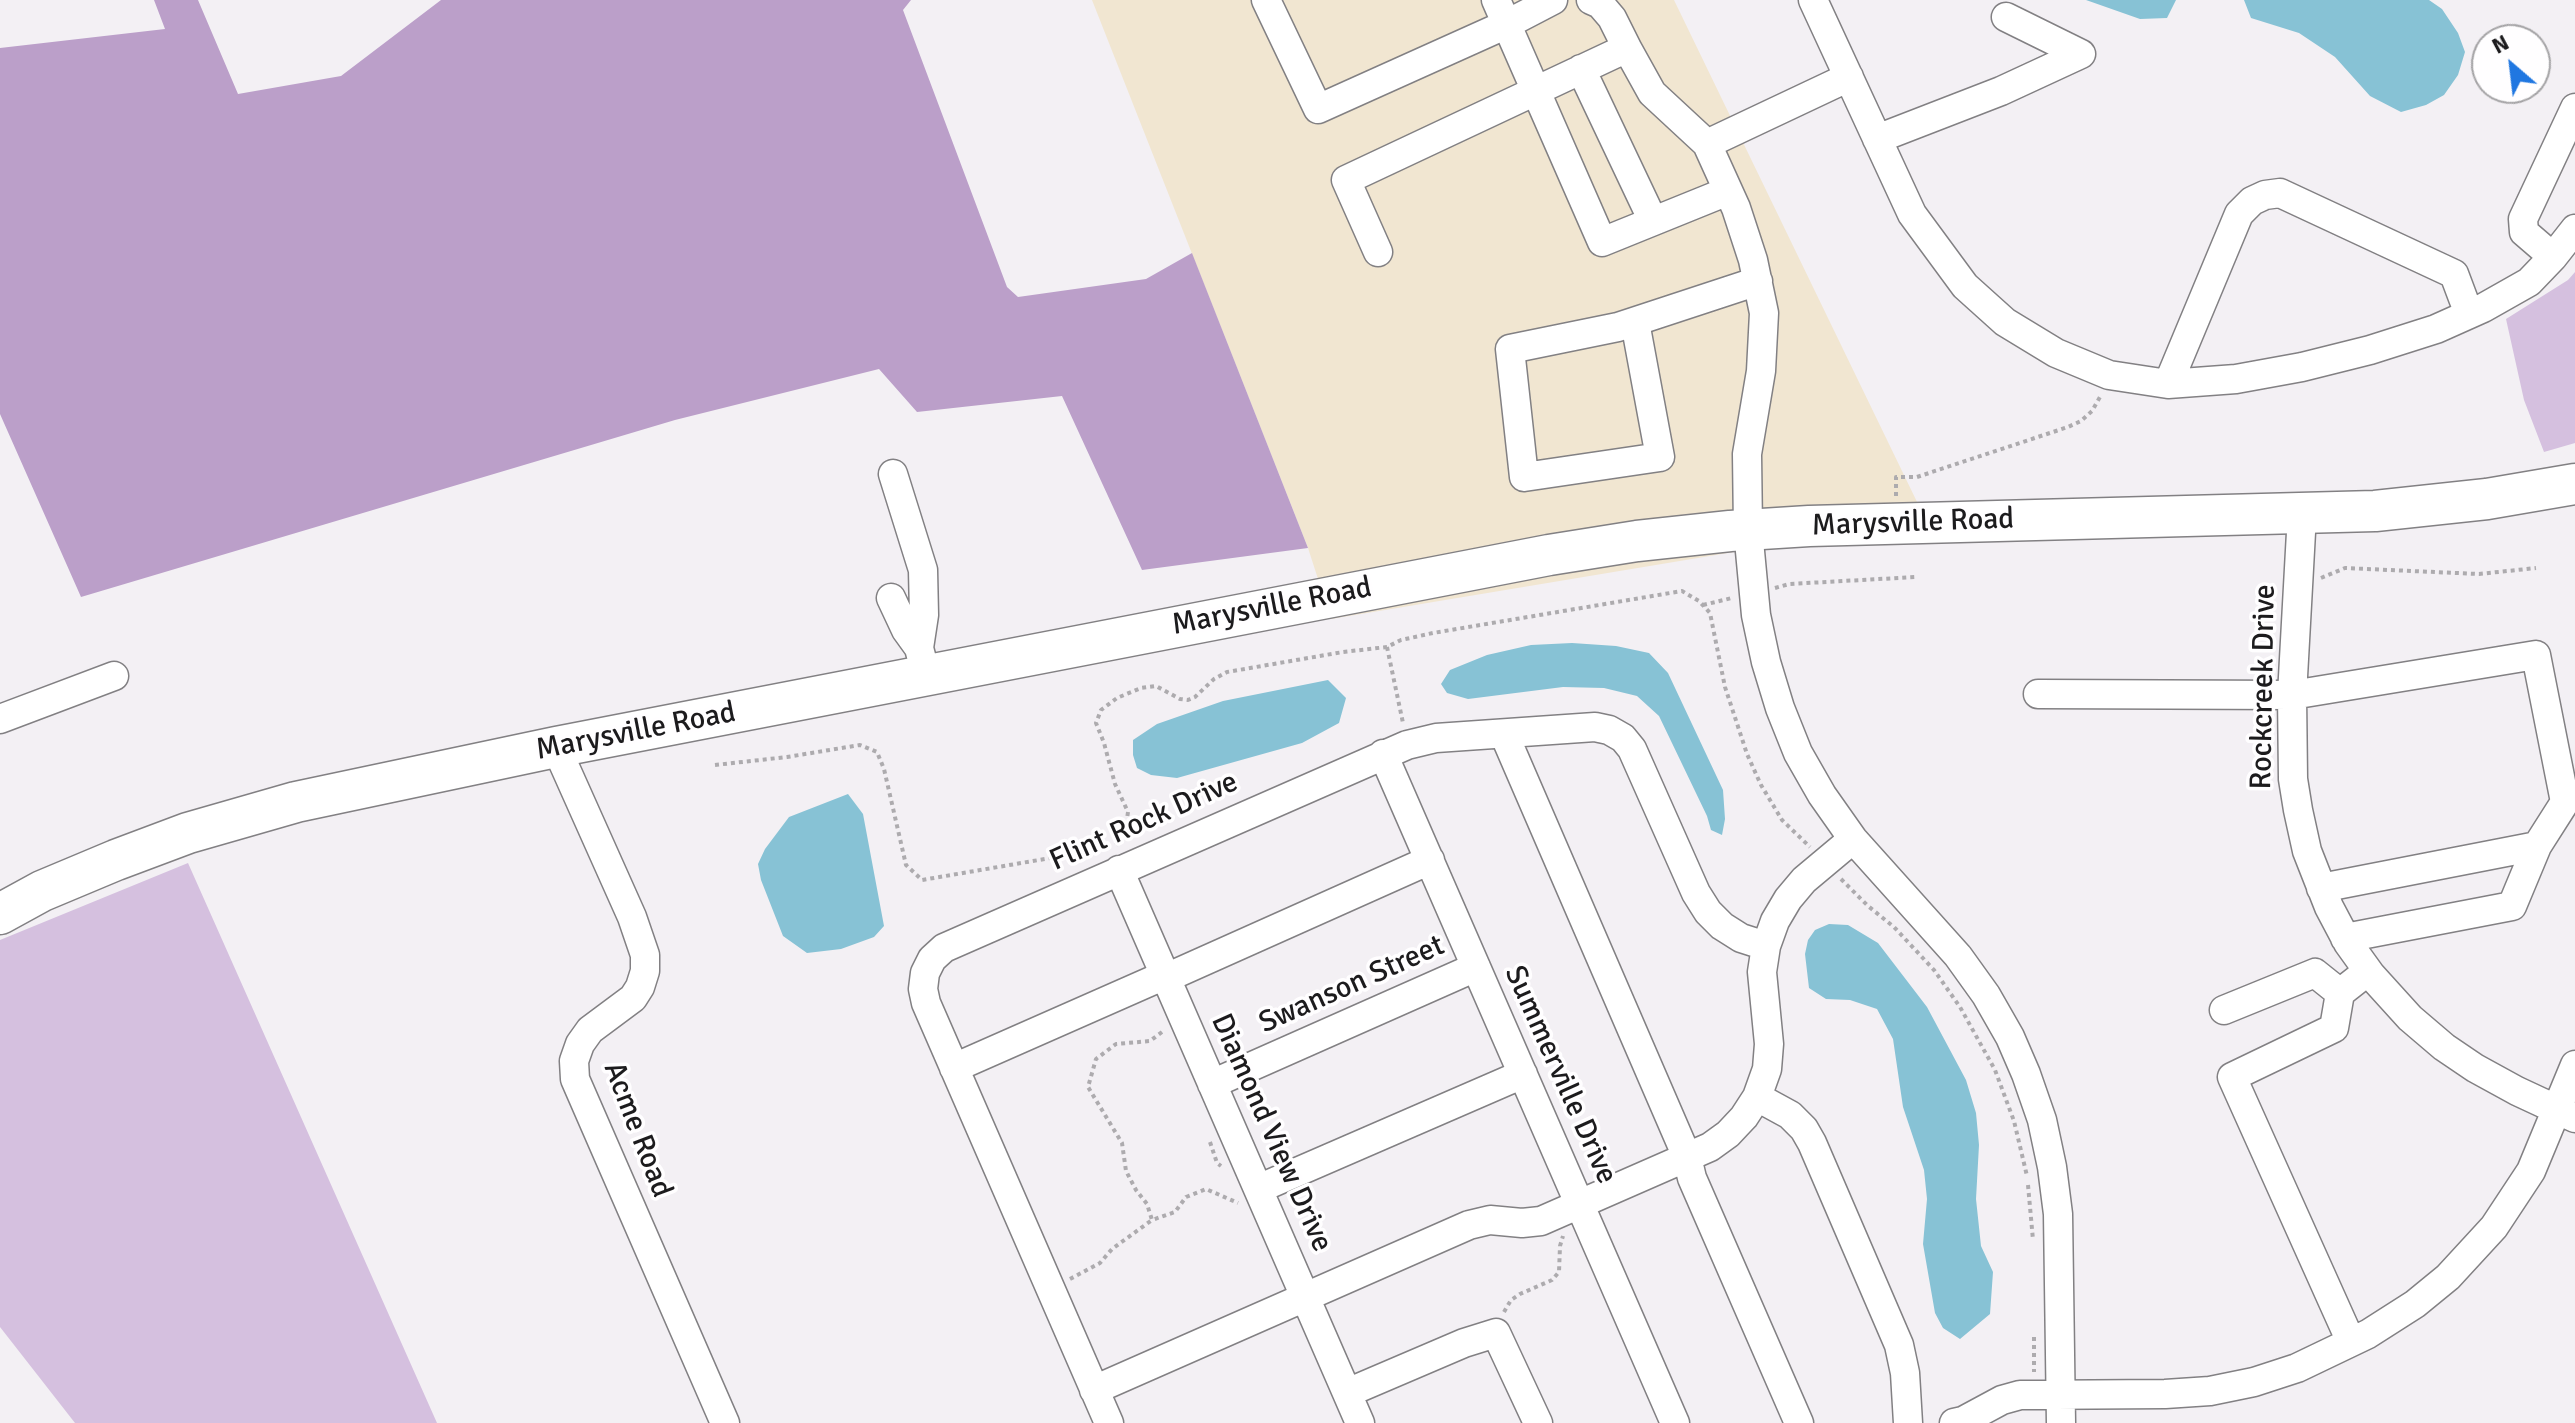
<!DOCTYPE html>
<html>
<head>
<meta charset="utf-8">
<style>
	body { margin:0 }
	#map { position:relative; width:2575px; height:1423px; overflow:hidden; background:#f3f0f4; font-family:Signika,sans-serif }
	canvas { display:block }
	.north { position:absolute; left:2471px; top:24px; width:80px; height:80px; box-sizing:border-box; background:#fffeff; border:2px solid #a4a3a5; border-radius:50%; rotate:332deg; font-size:22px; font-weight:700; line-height:32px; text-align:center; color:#1c1b1d }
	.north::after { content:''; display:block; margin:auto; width:28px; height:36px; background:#2077e1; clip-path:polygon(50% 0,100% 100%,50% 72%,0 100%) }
</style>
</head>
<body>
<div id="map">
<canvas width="2575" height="1423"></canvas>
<div class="north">N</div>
</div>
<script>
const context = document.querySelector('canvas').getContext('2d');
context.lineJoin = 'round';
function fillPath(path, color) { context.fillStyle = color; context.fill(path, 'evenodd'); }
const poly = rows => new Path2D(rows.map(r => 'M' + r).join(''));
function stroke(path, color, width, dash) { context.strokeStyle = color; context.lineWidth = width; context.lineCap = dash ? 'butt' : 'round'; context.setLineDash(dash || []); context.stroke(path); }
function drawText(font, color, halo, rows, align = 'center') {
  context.font = font + ' Signika,sans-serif'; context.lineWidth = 7; context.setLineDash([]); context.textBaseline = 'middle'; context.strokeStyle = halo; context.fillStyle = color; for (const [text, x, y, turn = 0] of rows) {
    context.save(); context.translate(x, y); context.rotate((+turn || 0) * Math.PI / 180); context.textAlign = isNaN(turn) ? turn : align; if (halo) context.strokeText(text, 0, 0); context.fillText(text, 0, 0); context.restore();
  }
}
fillPath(poly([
	[1092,0,1674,0,1934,537,1788,543,1331,619,1308,548]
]), '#f1e6d1');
fillPath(poly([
	[2575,272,2575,443,2544,452,2524,400,2506,319,2568,280],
	[188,863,437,1423,75,1423,0,1327,0,940]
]), '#d5c0df');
fillPath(poly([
	[154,0,198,0,238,94,341,76,441,0,911,0,903,10,1007,287,1018,297,1146,279,1192,253,1308,548,1142,570,1062,396,917,412,879,369,675,420,81,597,0,414,0,48,165,29]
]), '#bb9fc9');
fillPath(poly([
	[2086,0,2176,0,2167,18,2140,19],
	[2244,0,2429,0,2442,9,2458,33,2465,52,2458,75,2444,95,2426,105,2401,112,2370,96,2335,57,2299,33,2251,18],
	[1572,643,1616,646,1649,653,1668,673,1723,790,1725,819,1722,835,1711,830,1707,816,1659,716,1637,696,1604,688,1563,687,1468,699,1447,693,1441,684,1450,670,1487,655,1531,645],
	[1328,680,1346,698,1339,723,1302,743,1177,778,1151,775,1137,768,1133,755,1133,740,1157,724,1223,701],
	[848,794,863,814,884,926,874,937,841,949,807,953,783,936,761,880,758,864,765,849,789,817],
	[1829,924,1848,925,1878,943,1927,1007,1966,1080,1976,1113,1979,1145,1976,1199,1981,1246,1993,1272,1990,1314,1960,1339,1943,1328,1935,1313,1923,1244,1927,1199,1924,1170,1903,1107,1893,1039,1877,1009,1850,1000,1826,999,1809,988,1805,954,1808,940,1815,930]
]), '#87c2d5');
const minor = poly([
	[1266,0,1318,109,1507,24,1553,0],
	[1496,0,1602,242,1728,191],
	[1813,0,1912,214,1965,286,2005,322,2056,353,2109,375,2168,384,2236,379,2302,367,2370,350,2436,329,2483,308,2529,282,2553,257,2575,229],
	[1627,48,1652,93,1707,144],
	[1581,69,1653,221],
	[1849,77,1707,144,1736,208,1753,260,1764,313,1761,371,1747,454,1748,530,1756,615,1766,662,1780,708,1798,753,1822,795,1853,839,1958,956,1986,995,2010,1037,2026,1074,2042,1120,2052,1167,2058,1214,2061,1423],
	[1877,139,2001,91,2081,54,2006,17],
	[1378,252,1346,180,1627,48,1612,18,1600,4,1591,0],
	[2553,257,2524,232,2523,219,2575,108],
	[1635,322,1660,457,1524,477,1510,349,1618,327,1758,281],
	[2168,384,2239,214,2252,201,2265,195,2280,193,2454,274,2469,314],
	[893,474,923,570,924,615,919,648,926,675],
	[2302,514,2292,695,2293,779,2298,810,2307,851,2329,907,2348,943,2371,975,2410,1018,2444,1047,2475,1068,2517,1091,2575,1118],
	[891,598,906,630,919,648],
	[2038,694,2292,695,2536,655,2565,802,2537,846,2321,888],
	[0,719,114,676],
	[1504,734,1687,1157,1692,1178,1799,1423],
	[556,747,632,917,645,955,645,971,640,987,633,998,590,1030,580,1044,574,1061,575,1079,725,1423],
	[1383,754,1675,1423],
	[1119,870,1360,1423],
	[2345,938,2512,906,2537,846],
	[1166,978,1430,860],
	[2224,1010,2315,973,2340,993],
	[954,1068,1165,975],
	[1212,1084,1476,967],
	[1757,1097,1790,1115,1804,1129,1812,1143,1899,1345,1905,1373,1908,1423],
	[1258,1189,1523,1074],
	[2351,1342,2232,1077,2334,1028,2340,993,2368,971],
	[1094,1390,1469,1225,1490,1220,1522,1223,1541,1221,1710,1147,1728,1134,1744,1117,1757,1097,1767,1069,1769,1044,1762,972,1766,946,1775,921,1788,899,1804,880,1853,839],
	[1347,1393,1464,1343,1496,1333,1538,1423],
	[1109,1423,926,1003,923,989,925,973,932,959,944,948,1407,745,1436,738,1595,727,1609,730,1623,738,1632,749,1696,893,1708,912,1722,926,1741,938,1766,946],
	[1954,1423,1963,1421,2002,1400,2020,1395,2165,1394,2210,1391,2254,1382,2297,1368,2368,1334,2415,1304,2448,1277,2494,1227,2531,1171,2575,1065]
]);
const highway = poly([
	[0,914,42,891,116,860,188,833,296,802,556,747,1549,555,1637,541,1730,531,1809,526,2375,511,2487,499,2575,484]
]);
stroke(minor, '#828083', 31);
stroke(highway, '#828083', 43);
stroke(poly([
	[1896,496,1896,477,1917,477,2068,427,2081,421,2092,411,2100,397],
	[2321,578,2345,568,2479,574,2536,568],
	[1775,588,1789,584,1916,577],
	[1703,605,1732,598],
	[1387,647,1403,723],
	[715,765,787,757,860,745,877,752,884,769,906,865,922,880,1109,848],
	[1116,845,1125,832,1128,812,1115,784,1104,743,1096,723,1101,710,1117,698,1141,688,1156,686,1180,699,1188,700,1195,697,1214,679,1227,672,1343,652,1387,647,1401,640,1433,633,1682,591,1699,601,1710,613,1725,687,1747,754,1761,785,1782,820,1810,847],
	[1841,879,1868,906,1894,927,1934,970,1960,1007,1995,1070,2014,1121,2027,1176],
	[1162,1032,1150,1041,1116,1044,1096,1059,1088,1087,1122,1143,1126,1171,1136,1190,1147,1204,1152,1220,1175,1212,1186,1197,1206,1189,1238,1203],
	[1210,1142,1217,1163,1221,1166],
	[2028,1185,2033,1240],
	[1070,1279,1100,1263,1112,1249,1152,1220],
	[1504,1312,1511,1300,1520,1294,1552,1280,1559,1272,1560,1246,1563,1236],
	[2034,1337,2034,1372]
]), '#adabae', 4, [4, 4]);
stroke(minor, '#fff', 28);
stroke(highway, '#fff', 40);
drawText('30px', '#1c1b1d', '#fffeff', [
	["Marysville Road",1913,523,-2],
	["Marysville Road",1272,607,-11],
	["Rockcreek Drive",2264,687,-89],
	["Marysville Road",636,732,-11],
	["Flint Rock Drive",1144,822,-24],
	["Swanson Street",1352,985,-24],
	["Summerville Drive",1560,1075,66],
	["Acme Road",637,1130,69],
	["Diamond View Drive",1271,1133,66]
]);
</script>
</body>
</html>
